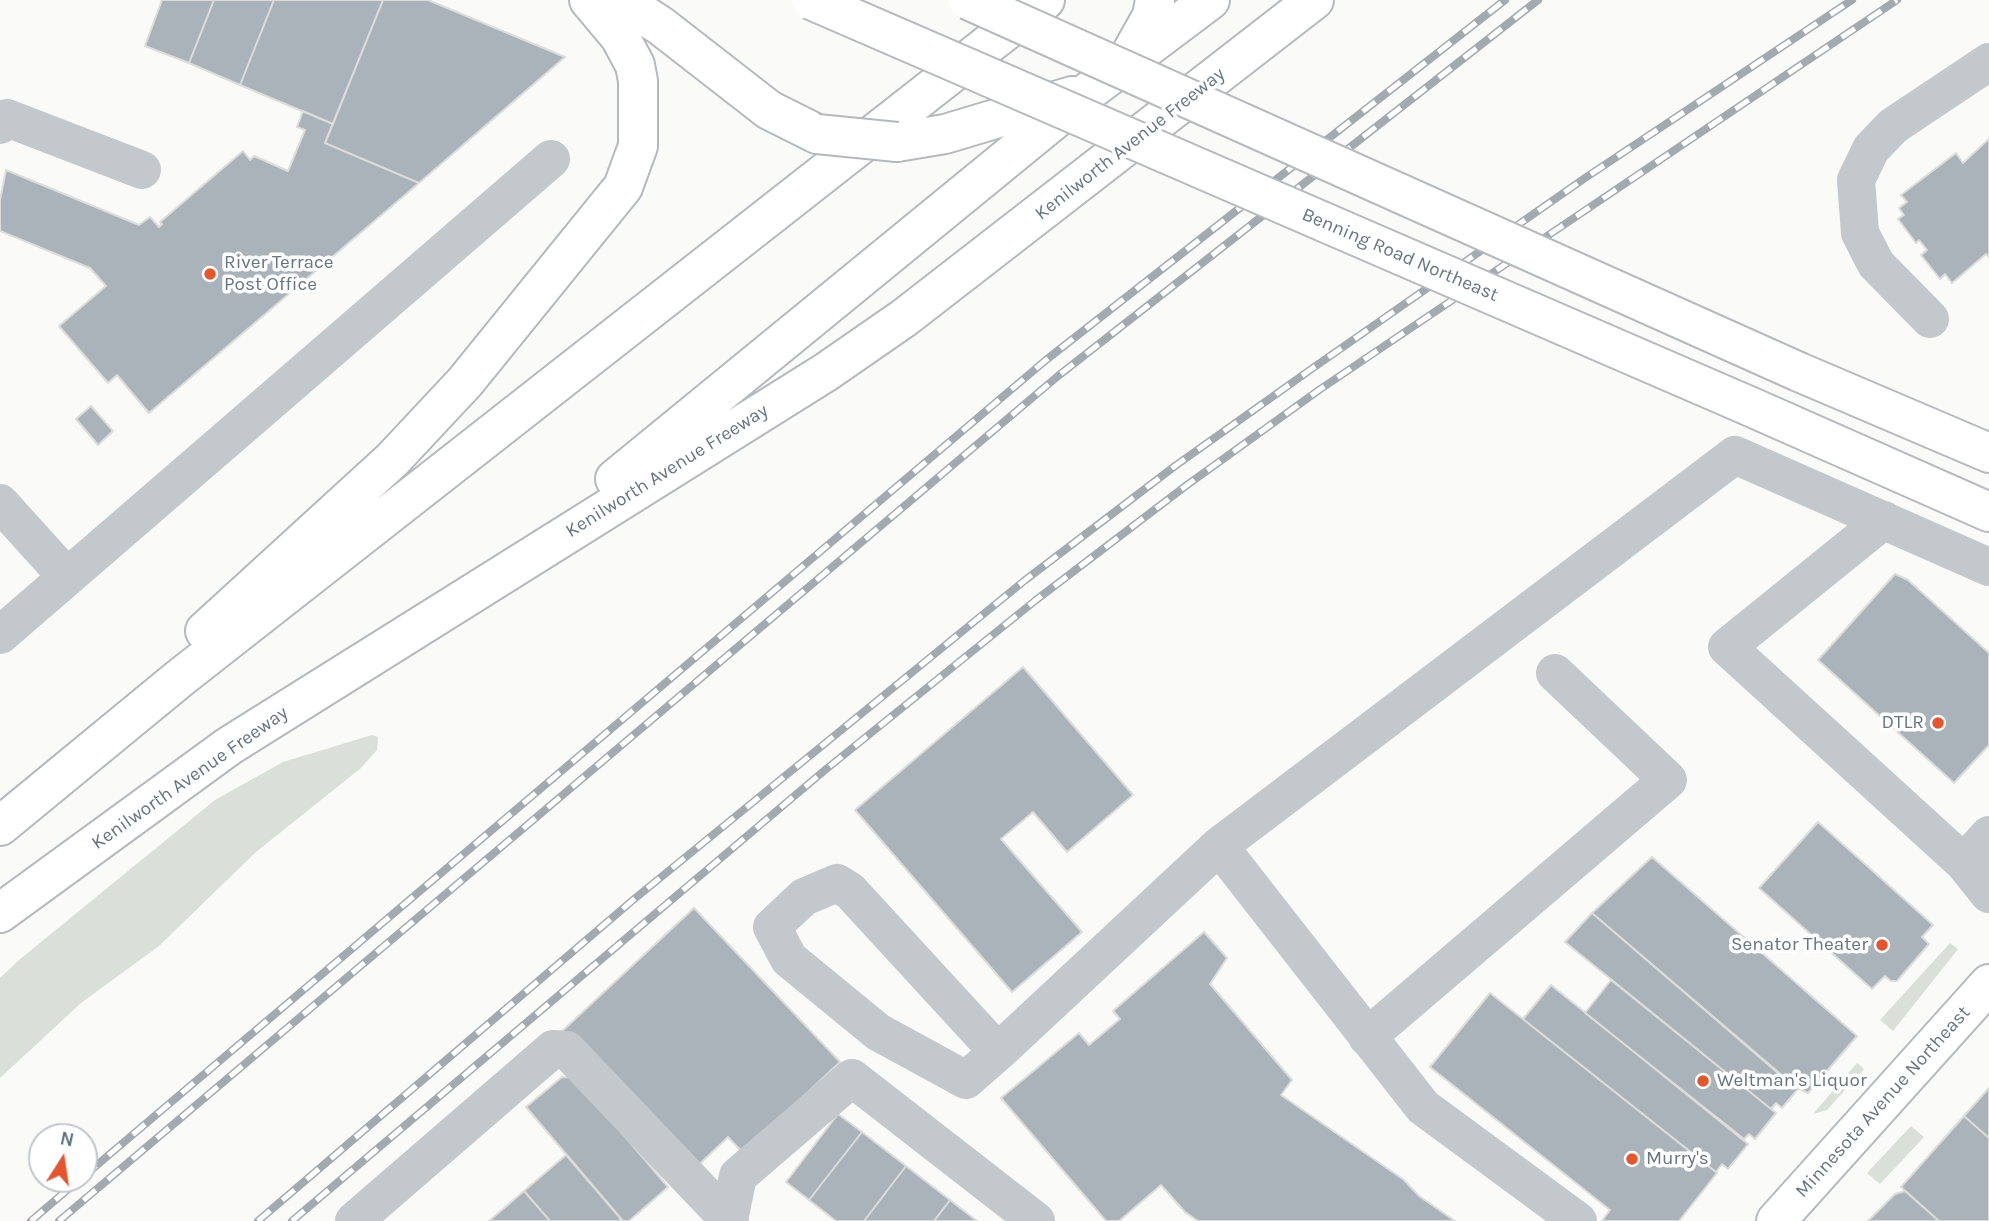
<!DOCTYPE html>
<html>
<head>
<meta charset="utf-8">
<style>
	body { margin:0 }
	#map { position:relative; width:1989px; height:1221px; overflow:hidden; background:#fafaf8; font-family:Karla,sans-serif }
	canvas { display:block }
	.north { position:absolute; left:28px; top:1123px; width:70px; height:70px; box-sizing:border-box; background:#fff; border:2px solid #c1c8cd; border-radius:50%; rotate:12deg; font-size:19px; font-weight:700; line-height:28px; text-align:center; color:#657683 }
	.north::after { content:''; display:block; margin:auto; width:24px; height:32px; background:#e4572e; clip-path:polygon(50% 0,100% 100%,50% 72%,0 100%) }
</style>
</head>
<body>
<div id="map">
<canvas width="1989" height="1221"></canvas>
<div class="north">N</div>
</div>
<script>
const context = document.querySelector('canvas').getContext('2d');
context.lineJoin = 'round';
function fillPath(path, color) { context.fillStyle = color; context.fill(path, 'evenodd'); }
const poly = rows => new Path2D(rows.map(r => 'M' + r).join(''));
function stroke(path, color, width, dash) { context.strokeStyle = color; context.lineWidth = width; context.lineCap = dash ? 'butt' : 'round'; context.setLineDash(dash || []); context.stroke(path); }
function drawText(font, color, halo, rows, align = 'center') {
  context.font = font + ' Karla,sans-serif'; context.lineWidth = 7; context.setLineDash([]); context.textBaseline = 'middle'; context.strokeStyle = halo; context.fillStyle = color; for (const [text, x, y, turn = 0] of rows) {
    context.save(); context.translate(x, y); context.rotate((+turn || 0) * Math.PI / 180); context.textAlign = isNaN(turn) ? turn : align; if (halo) context.strokeText(text, 0, 0); context.fillText(text, 0, 0); context.restore();
  }
}
fillPath(poly([
	[372,735,378,737,377,750,361,768,256,852,159,946,81,1003,0,1078,0,978,19,960,215,800,283,762],
	[1950,943,1958,949,1893,1031,1880,1020],
	[1857,1063,1864,1069,1827,1110,1813,1114],
	[1911,1126,1924,1137,1880,1184,1867,1173]
]), '#dadfd7');
const building = poly([
	[162,0,214,0,189,63,145,46,162,0],
	[214,0,274,0,240,85,189,63,214,0],
	[274,0,383,0,333,124,240,85,274,0],
	[383,0,428,0,565,57,419,183,325,143,383,0],
	[303,111,333,124,325,143,419,183,149,413,117,375,108,383,59,326,106,286,90,268,0,231,0,200,6,170,139,225,150,217,159,227,162,224,160,222,243,151,250,160,254,156,288,171,305,130,297,127,303,111],
	[1989,139,1989,257,1986,254,1952,283,1945,274,1940,279,1921,255,1927,250,1919,240,1916,243,1898,219,1904,215,1899,208,1907,202,1901,195,1956,153,1963,163,1989,139],
	[91,406,113,431,98,445,76,419,91,406],
	[1895,574,1908,580,1989,653,1989,745,1954,783,1818,660,1895,574],
	[1023,667,1133,795,1067,852,1033,812,1001,839,1082,932,1012,992,855,810,1023,667],
	[1818,822,1933,925,1922,937,1929,944,1897,981,1891,981,1885,976,1872,989,1759,888,1818,822],
	[1652,857,1857,1036,1808,1093,1793,1086,1592,913,1652,857],
	[694,908,840,1062,743,1153,728,1137,688,1175,557,1036,694,908],
	[1592,913,1798,1089,1782,1108,1776,1103,1771,1109,1565,942,1592,913],
	[1204,932,1227,958,1210,984,1292,1080,1281,1095,1404,1180,1419,1196,1455,1221,1198,1221,1185,1212,1161,1185,1119,1221,1106,1221,1001,1098,1079,1033,1089,1045,1120,1019,1113,1011,1204,932],
	[1611,980,1776,1113,1755,1139,1749,1134,1744,1139,1585,1013,1611,980],
	[1551,985,1748,1144,1728,1169,1722,1164,1716,1172,1523,1019,1551,985],
	[1490,993,1717,1173,1679,1221,1602,1221,1610,1210,1430,1067,1490,993],
	[562,1077,575,1078,668,1187,629,1221,623,1221,526,1107,562,1077],
	[1989,1088,1989,1138,1964,1116,1989,1088],
	[838,1114,862,1132,809,1200,786,1182,838,1114],
	[1964,1116,1989,1138,1989,1221,1939,1221,1901,1187,1964,1116],
	[862,1132,906,1166,864,1221,836,1221,809,1200,862,1132],
	[566,1155,621,1219,619,1221,550,1221,524,1191,566,1155],
	[906,1166,950,1200,934,1221,864,1221,906,1166],
	[524,1191,550,1221,489,1221,524,1191],
	[1905,1191,1939,1221,1868,1221,1895,1194,1905,1191],
	[950,1200,977,1221,934,1221,950,1200]
]);
fillPath(building, '#aab3b9');
stroke(building, '#dcdcda', 2);
const major = poly([
	[1799,372,1989,453],
	[1749,406,1989,512],
	[1776,1221,1989,984]
]);
const highway = poly([
	[621,0,661,26,769,110,817,134],
	[1129,57,1152,16,1155,0],
	[897,142,945,134,1072,96],
	[615,479,1093,88,1210,0],
	[205,631,392,460,465,382,623,187,638,146,638,81,635,65,620,37,589,0],
	[0,826,180,678,1045,0],
	[0,913,229,746,826,372,904,318,1314,0]
]);
stroke(major, '#b5babe', 42);
stroke(highway, '#b4b9bd', 42);
stroke(poly([
	[0,125,7,118,142,170],
	[1930,319,1876,264,1860,233,1856,180,1871,149,1893,126,1989,62],
	[0,503,67,577],
	[1884,520,1727,647,1964,863,1989,835],
	[0,635,551,159],
	[1219,846,1423,1107,1578,1221],
	[1964,863,1989,894],
	[1367,1037,1668,780,1555,673],
	[998,1052,850,891,837,883,804,897,772,927,789,959,878,1032,966,1080,998,1052,1219,846,1735,455,1989,567],
	[729,1220,738,1176,852,1078,1036,1221],
	[354,1221,553,1049,567,1050,730,1221]
]), '#c3c8cc', 38);
stroke(major, '#fff', 38);
stroke(highway, '#fff', 38);
const rail = poly([
	[84,1176,1046,360,1505,0],
	[31,1221,80,1179],
	[59,1221,1058,376,1538,0],
	[258,1221,633,900,1024,581,1175,466,1310,370,1585,178,1852,0],
	[292,1221,825,770,1036,600,1187,485,1319,390,1897,0]
]);
stroke(rail, '#a2aab0', 8);
stroke(rail, '#fff', 5, [16]);
const majorBridge = poly([
	[811,0,1749,406],
	[968,0,1799,372]
]);
const highwayBridge = poly([
	[817,134,897,142]
]);
stroke(majorBridge, '#b5babe', 42, []);
stroke(highwayBridge, '#b4b9bd', 42, []);
stroke(majorBridge, '#fff', 38);
stroke(highwayBridge, '#fff', 38);
for (const [x, y, r, color] of [
	[210,274,7,"#e4572e"],
	[1938,723,7,"#e4572e"],
	[1882,945,7,"#e4572e"],
	[1703,1081,7,"#e4572e"],
	[1632,1159,7,"#e4572e"]
]) { const dot = new Path2D(); dot.arc(x, y, r, 0, 2 * Math.PI); context.fillStyle = color; context.fill(dot); stroke(dot, '#fff', 2.5); }
drawText('19px', '#657683', '#fff', [
	["Kenilworth Avenue Freeway",1130,144,-38],
	["Benning Road Northeast",1400,255,23],
	["Kenilworth Avenue Freeway",667,471,-32],
	["Kenilworth Avenue Freeway",190,778,-35],
	["Minnesota Avenue Northeast",1883,1102,-48]
]);
drawText('19px', '#657683', '#fff', [
	["River Terrace",224,263],
	["Post Office",224,285],
	["DTLR",1924,723,"right"],
	["Senator Theater",1868,945,"right"],
	["Weltman's Liquor",1717,1081],
	["Murry's",1646,1159]
], 'left');
</script>
</body>
</html>
